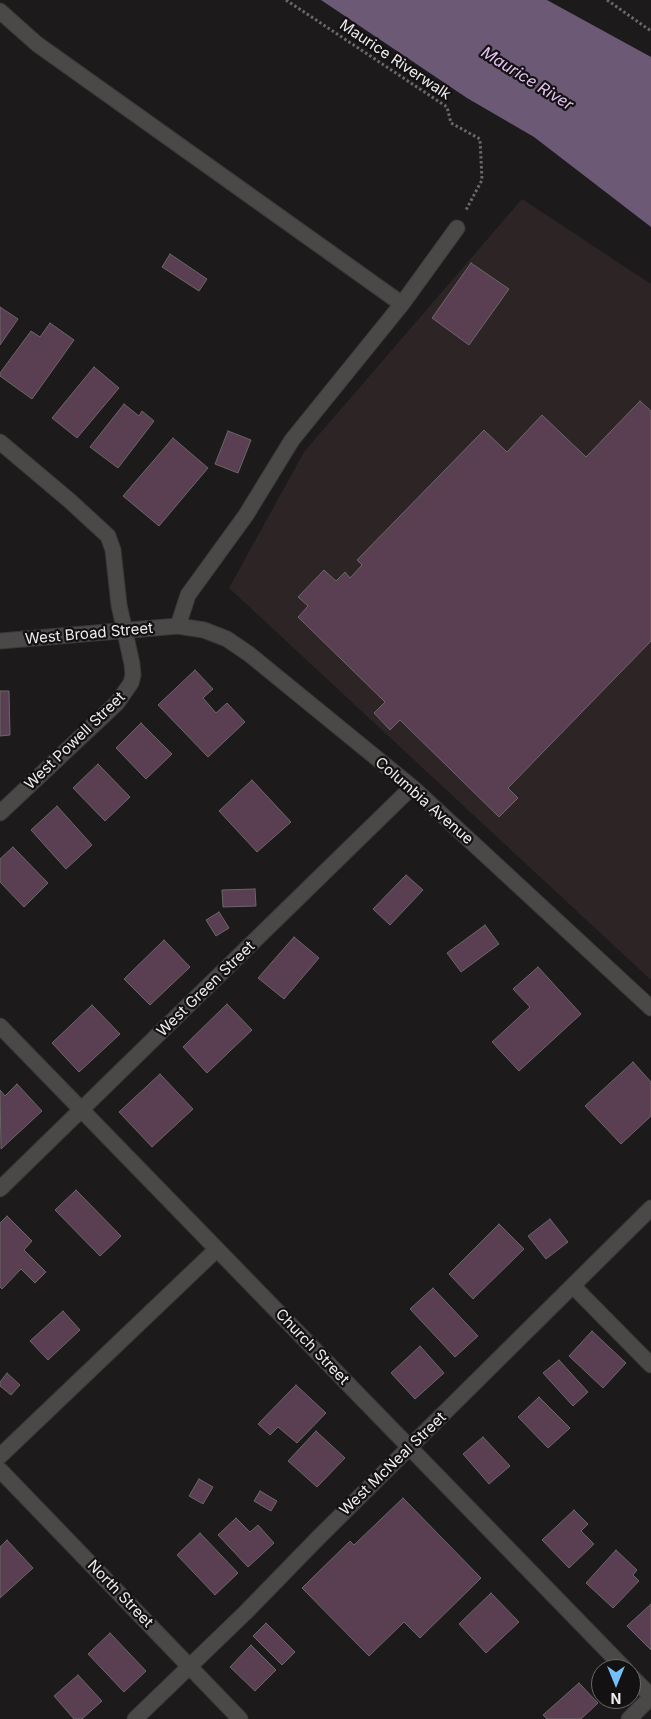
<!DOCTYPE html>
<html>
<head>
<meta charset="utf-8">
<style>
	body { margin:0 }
	#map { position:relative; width:651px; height:1719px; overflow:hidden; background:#1d1a1b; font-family:Inter,sans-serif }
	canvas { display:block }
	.north { position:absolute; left:591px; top:1659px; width:50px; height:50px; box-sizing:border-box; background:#141112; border:1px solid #6b696a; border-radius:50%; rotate:180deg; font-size:14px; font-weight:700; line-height:20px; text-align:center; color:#eeeced }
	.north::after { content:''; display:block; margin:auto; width:18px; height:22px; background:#76c0f7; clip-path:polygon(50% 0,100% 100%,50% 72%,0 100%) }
</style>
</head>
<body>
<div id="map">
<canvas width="651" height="1719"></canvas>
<div class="north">N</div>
</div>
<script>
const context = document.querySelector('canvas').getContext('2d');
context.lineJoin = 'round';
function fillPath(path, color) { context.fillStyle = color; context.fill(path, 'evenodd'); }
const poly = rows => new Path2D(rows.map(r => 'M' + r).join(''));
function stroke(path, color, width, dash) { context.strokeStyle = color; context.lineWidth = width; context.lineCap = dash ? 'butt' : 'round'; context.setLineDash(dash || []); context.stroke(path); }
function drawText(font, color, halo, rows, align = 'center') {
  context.font = font + ' Inter,sans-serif'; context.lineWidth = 4.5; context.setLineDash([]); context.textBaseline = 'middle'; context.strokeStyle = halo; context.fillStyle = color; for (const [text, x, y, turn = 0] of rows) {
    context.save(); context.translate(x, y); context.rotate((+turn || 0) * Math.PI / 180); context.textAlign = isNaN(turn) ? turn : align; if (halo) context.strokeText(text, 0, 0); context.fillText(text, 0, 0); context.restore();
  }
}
fillPath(poly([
	[522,199,651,284,651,980,229,588,304,452]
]), '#2d2426');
fillPath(poly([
	[321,0,547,0,651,57,651,227,534,137,467,98]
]), '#6c5975');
const building = poly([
	[170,254,207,279,199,291,162,267,170,254],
	[471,263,509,289,469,345,432,318,471,263],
	[0,307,18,319,0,345,0,307],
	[50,323,74,340,32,399,0,376,0,373,31,331,40,337,50,323],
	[94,367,119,388,77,438,52,418,94,367],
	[640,401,651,411,651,641,508,788,518,798,499,817,400,720,390,730,374,713,385,702,298,617,308,606,298,597,324,570,336,581,345,572,350,578,362,565,357,560,484,430,507,452,542,415,586,457,640,401],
	[124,404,139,416,142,411,154,421,118,468,90,447,124,404],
	[228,431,251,440,238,473,215,464,228,431],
	[173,438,208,468,159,526,123,496,173,438],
	[195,670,213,689,203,698,216,713,227,703,245,722,208,757,158,705,195,670],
	[0,691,9,691,10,735,0,736,0,691],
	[141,723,172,754,146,779,116,748,141,723],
	[98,764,130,797,105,821,73,788,98,764],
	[252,780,291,822,257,852,219,811,252,780],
	[57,806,92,845,66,869,31,830,57,806],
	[13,847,48,883,24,907,0,882,0,859,13,847],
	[406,875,423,890,390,925,373,909,406,875],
	[255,889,256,906,223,907,222,890,255,889],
	[219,912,229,928,216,936,206,920,219,912],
	[485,925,499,944,461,972,447,953,485,925],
	[294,937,319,958,284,999,258,978,294,937],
	[164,940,190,967,150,1005,124,979,164,940],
	[538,967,581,1014,519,1071,492,1042,530,1007,513,989,538,967],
	[227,1004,252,1030,207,1073,183,1047,227,1004],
	[92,1005,120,1034,79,1072,52,1043,92,1005],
	[633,1062,651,1082,651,1116,621,1144,585,1106,633,1062],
	[160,1074,193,1109,152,1147,119,1112,160,1074],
	[17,1084,42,1111,1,1149,0,1090,5,1096,17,1084],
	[76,1190,121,1236,100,1256,55,1210,76,1190],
	[7,1216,32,1241,24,1250,46,1272,35,1283,21,1269,2,1289,0,1287,0,1223,7,1216],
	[550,1219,568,1242,546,1259,528,1236,550,1219],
	[499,1224,524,1249,473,1299,449,1274,499,1224],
	[433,1288,478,1336,455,1357,410,1309,433,1288],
	[63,1311,80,1330,48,1360,30,1341,63,1311],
	[592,1331,626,1363,603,1388,569,1356,592,1331],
	[420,1346,444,1373,415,1399,391,1373,420,1346],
	[559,1360,588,1392,573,1406,543,1373,559,1360],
	[7,1373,20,1385,11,1395,0,1386,0,1382,7,1373],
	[296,1385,326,1413,297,1443,278,1427,270,1435,258,1424,296,1385],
	[539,1397,570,1428,548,1448,518,1417,539,1397],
	[316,1431,345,1458,317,1487,288,1461,316,1431],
	[483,1437,510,1466,489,1484,463,1454,483,1437],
	[199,1479,213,1487,203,1504,189,1496,199,1479],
	[260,1491,277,1501,271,1511,254,1501,260,1491],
	[403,1498,481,1578,420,1638,404,1622,369,1656,302,1588,350,1541,354,1545,403,1498],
	[574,1510,588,1524,581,1531,594,1544,569,1568,542,1540,574,1510],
	[236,1518,250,1532,258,1525,274,1543,248,1567,218,1535,236,1518],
	[200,1533,238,1573,215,1595,177,1555,200,1533],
	[7,1540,33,1568,0,1598,0,1547,7,1540],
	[616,1550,637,1570,633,1575,639,1581,613,1608,586,1583,616,1550],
	[491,1593,519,1622,486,1653,459,1624,491,1593],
	[651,1604,651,1650,627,1626,651,1604],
	[266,1623,295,1652,282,1665,253,1636,266,1623],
	[110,1633,146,1671,124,1692,88,1654,110,1633],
	[251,1645,276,1670,255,1691,230,1667,251,1645],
	[78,1675,102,1701,82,1719,74,1719,54,1696,78,1675],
	[579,1683,598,1703,581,1719,547,1719,543,1715,579,1683]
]);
fillPath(building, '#5a3e51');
stroke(building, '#6a6769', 1);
const minor = poly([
	[0,11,37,44,402,304],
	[0,442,70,501,108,536,113,550,119,605,132,664,133,675,131,683,117,703,0,813],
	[178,626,188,595,246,515,292,440,402,304,457,228],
	[0,641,178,626,204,630,227,639,249,654,412,787,651,1008],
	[0,1026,625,1669],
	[0,1189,412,787],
	[573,1286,651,1365],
	[0,1456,217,1249],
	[0,1470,240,1719],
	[631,1676,651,1696],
	[135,1719,246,1612,319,1537,651,1208],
	[629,1719,651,1697]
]);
stroke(minor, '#3a3839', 17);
stroke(poly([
	[286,0,447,107,451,123,480,139,482,180,466,210],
	[607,0,651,31]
]), '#6a6869', 3, [2.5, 2.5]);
stroke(minor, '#4b4848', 15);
drawText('15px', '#eeeced', '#141112', [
	["Maurice Riverwalk",395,60,34],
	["West Broad Street",89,634,-5],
	["West Powell Street",75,741,-44],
	["Columbia Avenue",424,801,41],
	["West Green Street",206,989,-44],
	["Church Street",312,1347,46],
	["West McNeal Street",393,1464,-44],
	["North Street",120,1594,46]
]);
drawText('italic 16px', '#e6c3f6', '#141112', [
	["Maurice River",527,79,32]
]);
</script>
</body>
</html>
